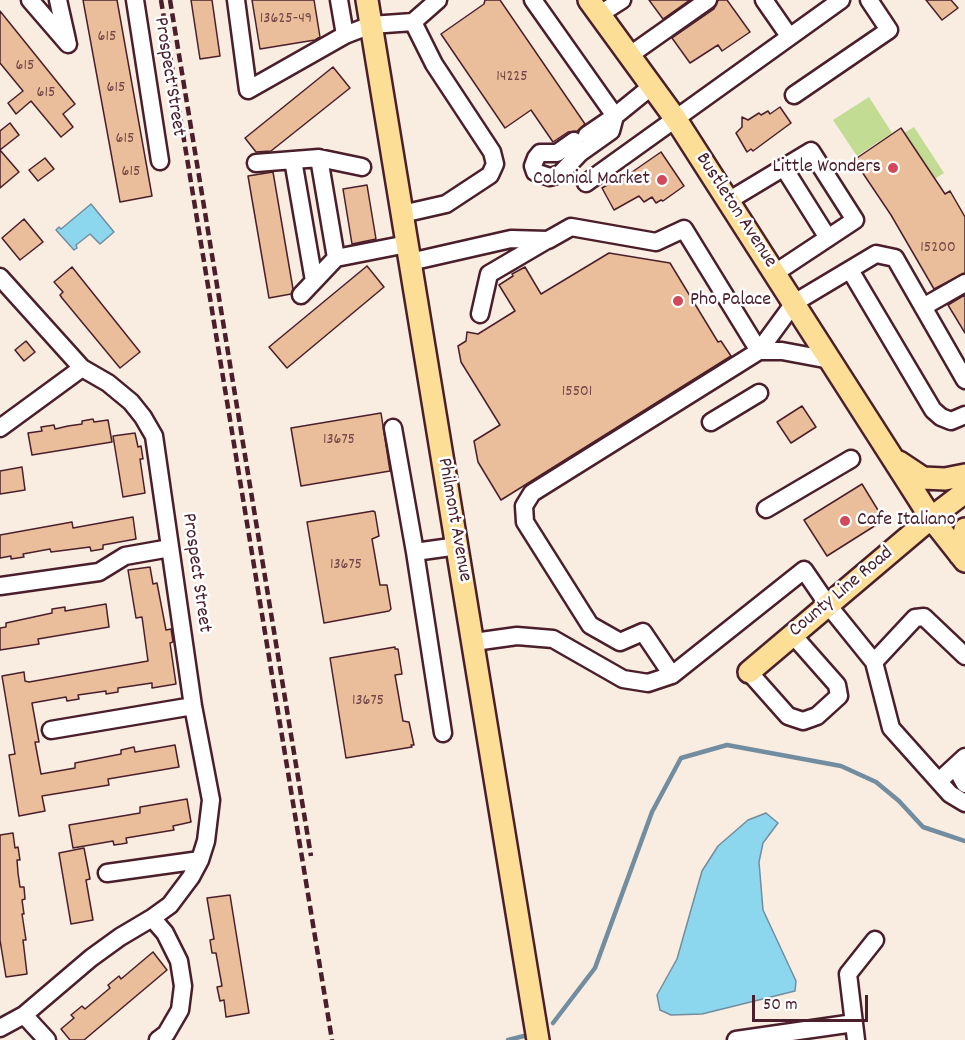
<!DOCTYPE html>
<html>
<head>
<meta charset="utf-8">
<style>
	body { margin:0 }
	#map { position:relative; width:965px; height:1040px; overflow:hidden; background:#f9ece1; font-family:Dekko,sans-serif }
	canvas { display:block }
	.scale { position:absolute; left:752px; top:995px; width:116px; height:27px; box-sizing:border-box; border:3px solid #4a1f2b; border-top:0; padding-left:8px; font-size:18px; line-height:21px; white-space:nowrap; color:#4a1f2b; -webkit-text-stroke:4px #fff; paint-order:stroke }
</style>
</head>
<body>
<div id="map">
<canvas width="965" height="1040"></canvas>
<div class="scale">50 m</div>
</div>
<script>
const context = document.querySelector('canvas').getContext('2d');
context.lineJoin = 'round';
function fillPath(path, color) { context.fillStyle = color; context.fill(path, 'evenodd'); }
const poly = rows => new Path2D(rows.map(r => 'M' + r).join(''));
function stroke(path, color, width, dash) { context.strokeStyle = color; context.lineWidth = width; context.lineCap = dash ? 'butt' : 'round'; context.setLineDash(dash || []); context.stroke(path); }
function drawText(font, color, halo, rows, align = 'center') {
  context.font = font + ' Dekko,sans-serif'; context.lineWidth = 5; context.setLineDash([]); context.textBaseline = 'middle'; context.strokeStyle = halo; context.fillStyle = color; for (const [text, x, y, turn = 0] of rows) {
    context.save(); context.translate(x, y); context.rotate((+turn || 0) * Math.PI / 180); context.textAlign = isNaN(turn) ? turn : align; if (halo) context.strokeText(text, 0, 0); context.fillText(text, 0, 0); context.restore();
  }
}
fillPath(poly([
	[869,97,892,133,857,156,833,120],
	[914,127,944,173,930,182,933,176,904,133]
]), '#c2dc93');
const water = poly([
	[91,204,114,232,100,244,90,234,76,245,77,248,74,250,56,230,59,227,61,229,91,204],
	[766,813,778,823,763,843,759,862,763,910,796,981,795,991,702,1014,671,1015,660,1010,657,995,677,959,702,871,718,846,748,820,766,813]
]);
fillPath(water, '#8dd7ee');
stroke(water, '#728da0', 1.5);
stroke(poly([
	[553,1023,595,968,652,812,681,758,727,745,841,766,876,782,899,801,923,827,965,841],
	[508,1040,524,1036]
]), '#728da0', 4.5);
const building = poly([
	[83,0,117,0,152,196,120,202,83,0],
	[191,0,212,0,220,56,200,59,191,0],
	[252,0,314,0,320,37,315,40,260,49,252,0],
	[485,0,500,0,585,124,577,131,568,132,553,142,531,110,505,128,441,34,484,4,485,0],
	[649,0,690,0,663,19,649,0],
	[718,0,727,0,750,32,722,51,718,45,690,63,672,38,714,9,718,0],
	[926,0,951,0,958,8,942,20,926,0],
	[0,11,75,104,63,114,73,127,61,137,31,101,16,114,8,103,23,91,0,63,0,11],
	[333,67,350,88,271,151,256,152,245,138,333,67],
	[780,107,791,123,753,151,751,149,747,152,736,133,742,127,742,117,748,120,759,113,761,115,768,111,770,114,780,107],
	[10,123,19,135,0,150,19,172,0,188,0,131,10,123],
	[901,128,945,194,950,191,965,217,965,273,934,289,891,215,854,160,901,128],
	[661,152,684,186,663,201,661,200,656,203,652,197,644,202,639,196,614,210,602,188,621,177,622,179,661,152],
	[45,158,54,169,38,181,29,170,45,158],
	[273,172,293,289,291,294,269,298,248,176,273,172],
	[367,185,376,239,352,244,343,189,367,185],
	[24,219,43,242,20,260,2,238,24,219],
	[609,253,670,263,718,342,721,341,731,356,501,500,478,462,474,441,500,425,461,362,458,346,466,341,467,332,478,334,515,311,499,285,513,276,512,274,525,267,541,294,609,253],
	[367,266,384,287,287,368,269,347,367,266],
	[72,267,140,352,120,368,62,298,60,295,63,292,54,282,72,267],
	[965,295,965,333,948,305,965,295],
	[26,341,35,352,24,361,15,350,26,341],
	[802,406,816,427,791,443,777,422,802,406],
	[381,413,390,471,301,486,291,428,381,413],
	[93,419,94,422,108,420,112,442,32,455,28,433,42,431,41,427,54,425,55,429,68,426,82,424,82,421,93,419],
	[135,433,138,447,141,446,143,459,140,459,145,493,123,497,113,436,135,433],
	[22,467,25,490,0,494,0,471,22,467],
	[862,484,884,520,827,556,804,520,862,484],
	[373,511,375,512,379,536,372,539,380,585,387,585,391,609,389,611,324,623,307,522,373,511],
	[133,517,136,539,103,545,103,549,91,551,90,547,51,552,50,549,23,554,24,557,11,559,11,556,0,558,0,535,72,522,73,528,133,517],
	[150,567,153,584,157,583,166,630,171,629,173,642,170,643,176,684,152,688,152,683,118,688,118,692,106,694,106,691,78,695,79,699,67,701,66,697,32,703,39,742,35,742,41,774,75,768,75,763,121,754,121,750,134,747,135,752,175,745,179,767,108,779,109,785,42,796,45,811,19,816,9,755,15,754,2,676,24,672,25,681,29,682,148,661,142,617,136,618,128,570,150,567],
	[106,604,109,627,38,639,39,644,0,650,0,628,6,627,6,623,52,613,52,609,65,607,65,611,106,604],
	[395,647,395,649,398,649,402,674,395,675,403,721,409,722,414,745,411,745,412,747,346,758,330,658,395,647],
	[187,799,191,822,173,826,174,830,126,838,127,843,121,844,114,845,113,841,73,848,69,825,140,813,140,807,187,799],
	[13,833,15,848,18,847,20,860,17,860,18,873,20,887,24,887,25,899,22,900,24,914,22,914,26,940,23,940,27,974,6,977,0,940,0,835,13,833],
	[84,848,90,879,86,880,93,920,71,924,59,853,84,848],
	[230,895,249,1013,226,1017,224,1000,220,1001,217,987,222,986,216,953,212,953,210,940,214,939,207,898,230,895],
	[153,952,167,970,84,1040,70,1040,61,1029,74,1018,71,1015,82,1006,85,1009,110,988,108,985,119,976,121,979,153,952]
]);
fillPath(building, '#eabe9a');
stroke(building, '#4a1f2b', 1.5);
const minor = poly([
	[30,0,68,44],
	[58,0,67,40],
	[135,0,160,161],
	[236,0,248,90,345,35,371,25,413,22,438,0],
	[339,0,345,35],
	[533,0,615,116,652,86],
	[764,0,789,36],
	[600,14,622,0],
	[630,55,708,0],
	[794,95,889,30,869,0],
	[574,141,557,153,540,153,536,158,533,166,535,172,550,177,560,174,580,153,611,131,615,116,587,135],
	[319,158,362,167],
	[293,160,314,281],
	[256,163,319,158,336,258],
	[784,168,828,238],
	[586,183,841,0],
	[728,201,811,151,855,220,775,273],
	[402,214,446,204,490,175,495,164,492,152,434,64,413,22],
	[410,262,511,239,548,240,571,227,656,242,684,229,759,351,532,493,524,506,525,522,590,625,620,642,643,632,672,675,804,570,828,605,874,662,891,728,950,794,965,803],
	[850,270,933,410,941,417,951,421,965,415],
	[0,277,82,368,108,383,131,402,143,417,154,436,193,706,211,800,206,841,200,860,191,877,170,905,152,918,165,933,179,961,183,986,180,1010,166,1034,158,1040],
	[301,295,336,258,407,244],
	[923,307,965,283],
	[480,314,489,274,547,240],
	[759,351,794,303,876,254,895,258,965,380],
	[759,351,782,351,830,360],
	[711,422,759,393],
	[0,428,82,368],
	[393,428,415,552],
	[766,509,851,459],
	[0,586,99,572,125,556,170,548],
	[474,642,517,636,553,639,623,679,648,683,672,675],
	[874,662,915,618,924,617,965,656],
	[749,672,788,716,803,721,817,716,839,696,837,685,792,634],
	[51,730,193,706],
	[443,733,415,552,458,546],
	[965,765,961,777,965,784],
	[939,781,965,757],
	[107,873,200,860],
	[24,1015,47,1040],
	[0,1028,24,1015,91,958,120,937,152,918],
	[736,1040,854,1023],
	[856,1040,848,974,875,940]
]);
const major = poly([
	[367,0,538,1040],
	[589,0,675,118,931,518,965,561],
	[899,462,923,478,945,479,965,475],
	[960,555,965,529],
	[749,672,931,518,965,492]
]);
stroke(minor, '#4a1f2b', 21);
stroke(major, '#4a1f2b', 26);
stroke(minor, '#fff', 16);
stroke(major, '#fdde96', 21);
stroke(poly([
	[161,0,332,1040],
	[170,0,311,856]
]), '#4a1f2b', 4.5, [9, 4.5]);
for (const [x, y, r, color] of [
	[893,168,6,"#d1495b"],
	[662,180,6,"#d1495b"],
	[678,301,6,"#d1495b"],
	[845,521,6,"#d1495b"]
]) { const dot = new Path2D(); dot.arc(x, y, r, 0, 2 * Math.PI); context.fillStyle = color; context.fill(dot); stroke(dot, '#fff', 2); }
drawText('16px', '#724747', null, [
	["13625-49",286,20],
	["615",107,38],
	["615",25,67],
	["14225",512,78],
	["615",116,89],
	["615",46,94],
	["615",125,140],
	["615",131,173],
	["15200",938,249],
	["15501",577,393],
	["13675",339,441],
	["13675",346,566],
	["13675",368,702]
]);
drawText('20px', '#4a1f2b', '#fff', [
	["Prospect Street",168,77,81],
	["Bustleton Avenue",735,211,57],
	["Philmont Avenue",453,520,80],
	["Prospect Street",195,573,82],
	["County Line Road",842,593,-40]
]);
drawText('20px', '#4a1f2b', '#fff', [
	["Little Wonders",881,168],
	["Colonial Market",650,180],
	["Pho Palace",690,301,"left"],
	["Cafe Italiano",857,521,"left"]
], 'right');
</script>
</body>
</html>
